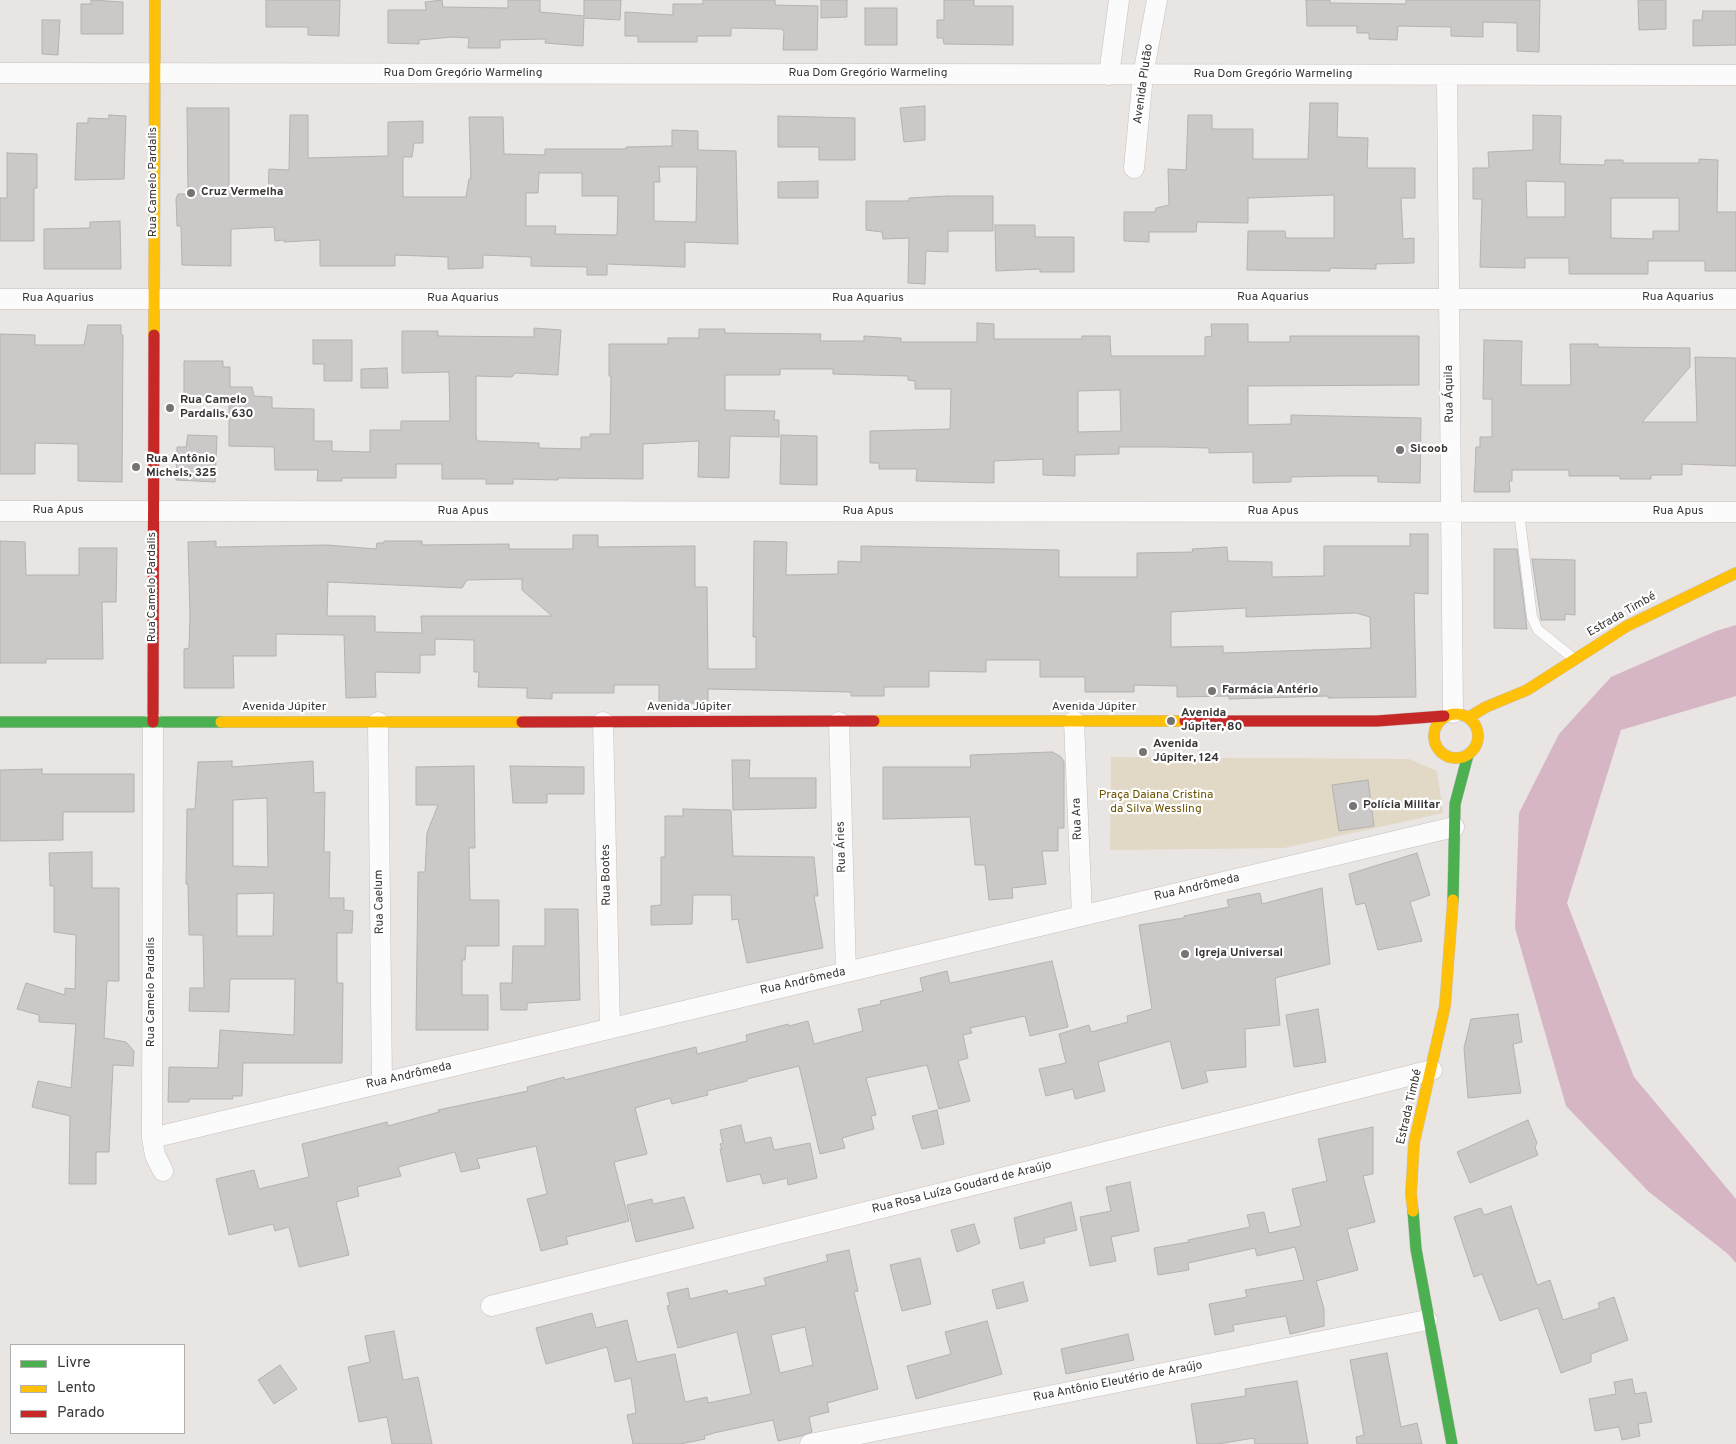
<!DOCTYPE html>
<html>
<head>
<meta charset="utf-8">
<style>
	body { margin:0 }
	#map { position:relative; width:1736px; height:1444px; overflow:hidden; background:#e9e5e3; font-family:Overpass,sans-serif }
	canvas { display:block }
	.legend { position:absolute; left:10px; top:1344px; width:175px; height:90px; box-sizing:border-box; background:#fff; border:1px solid #b0afae; margin:0; padding:6px 9px; list-style:none; font-size:15px; color:#393635 }
	.legend li { display:flex; align-items:center; gap:10px; height:25px }
	.legend b { width:25px; border:1px solid #b0afae }
</style>
</head>
<body>
<div id="map">
<canvas width="1736" height="1444"></canvas>
<ul class="legend">
<li><b style="height:6px;background:#4caf50"></b>Livre</li>
<li><b style="height:6px;background:#ffc107"></b>Lento</li>
<li><b style="height:6px;background:#c62828"></b>Parado</li>
</ul>
</div>
<script>
const context = document.querySelector('canvas').getContext('2d');
context.lineJoin = 'round';
function fillPath(path, color) { context.fillStyle = color; context.fill(path, 'evenodd'); }
const poly = rows => new Path2D(rows.map(r => 'M' + r).join(''));
function stroke(path, color, width, dash) { context.strokeStyle = color; context.lineWidth = width; context.lineCap = dash ? 'butt' : 'round'; context.setLineDash(dash || []); context.stroke(path); }
function drawText(font, color, halo, rows, align = 'center') {
  context.font = font + ' Overpass,sans-serif'; context.lineWidth = 4.5; context.setLineDash([]); context.textBaseline = 'middle'; context.strokeStyle = halo; context.fillStyle = color; for (const [text, x, y, turn = 0] of rows) {
    context.save(); context.translate(x, y); context.rotate((+turn || 0) * Math.PI / 180); context.textAlign = isNaN(turn) ? turn : align; if (halo) context.strokeText(text, 0, 0); context.fillText(text, 0, 0); context.restore();
  }
}
fillPath(poly([
	[1111,757,1409,759,1437,771,1443,813,1284,848,1110,850]
]), '#e1d8c6');
fillPath(poly([
	[1736,625,1736,696,1621,730,1567,903,1634,1077,1736,1199,1736,1263,1728,1254,1649,1192,1566,1106,1515,928,1519,813,1559,734,1611,677,1716,631]
]), '#d6b5c5');
const building = poly([
	[91,0,123,2,123,34,81,34,81,4,91,4,91,0],
	[266,0,340,0,339,36,308,35,308,27,266,27,266,0],
	[442,0,443,7,508,8,508,0,540,0,540,12,584,16,584,0,621,0,620,20,584,18,583,46,545,43,546,39,500,40,500,48,468,48,469,38,453,37,419,40,419,44,388,43,388,10,426,10,425,2,442,0],
	[703,0,775,0,775,5,818,6,817,50,783,50,784,31,781,29,731,28,731,36,697,36,697,42,638,42,638,36,625,36,625,12,673,15,673,4,703,4,703,0],
	[821,0,847,0,847,17,821,18,821,0],
	[944,0,974,0,974,6,1013,6,1013,45,944,44,943,38,937,38,937,20,944,20,944,0],
	[1306,0,1330,0,1330,3,1406,4,1406,0,1540,0,1539,52,1517,51,1517,23,1483,22,1483,37,1451,36,1451,27,1398,26,1397,40,1369,39,1369,33,1357,33,1357,26,1307,26,1306,0],
	[1638,0,1666,0,1666,29,1639,30,1638,0],
	[865,8,897,8,897,45,865,45,865,8],
	[1703,11,1736,11,1736,45,1693,46,1693,20,1702,20,1703,11],
	[42,20,60,20,58,55,42,54,42,20],
	[1310,103,1338,103,1337,137,1368,138,1367,168,1415,168,1415,198,1401,198,1403,239,1414,238,1414,263,1376,264,1376,269,1330,268,1330,271,1247,270,1248,231,1285,231,1286,238,1334,238,1334,195,1248,198,1248,223,1197,222,1196,232,1149,232,1149,242,1124,241,1124,212,1155,212,1156,208,1169,205,1168,169,1186,170,1188,115,1212,115,1212,129,1253,129,1253,159,1308,159,1310,103],
	[925,106,925,140,904,142,900,108,925,106],
	[187,108,229,108,229,194,268,194,269,169,289,170,290,115,308,115,308,158,388,156,388,122,423,121,423,143,414,143,412,157,403,157,403,197,466,197,469,179,471,179,469,117,503,117,504,154,545,155,545,149,626,149,626,147,672,146,672,130,698,131,698,150,736,151,738,244,685,242,685,267,607,264,607,275,587,275,587,267,531,266,531,257,483,255,483,268,448,269,448,257,395,255,395,266,320,266,320,240,284,242,284,240,275,241,274,227,231,229,231,266,182,265,181,226,177,226,176,199,178,194,188,194,187,108],
	[659,167,697,167,696,222,654,221,654,182,660,182,659,167],
	[539,173,582,173,582,196,618,196,617,235,555,234,556,226,526,226,526,193,538,193,539,173],
	[109,115,126,116,124,179,75,180,77,123,88,123,88,118,109,119,109,115],
	[1533,115,1561,116,1560,164,1605,165,1605,160,1623,160,1623,163,1699,163,1699,159,1718,160,1717,212,1736,212,1736,271,1705,271,1705,261,1648,261,1648,274,1569,274,1569,258,1525,258,1525,268,1480,267,1482,199,1473,199,1473,168,1489,168,1488,152,1533,150,1533,115],
	[1526,181,1565,182,1565,217,1527,217,1526,181],
	[1611,198,1679,198,1679,231,1653,231,1653,239,1611,238,1611,198],
	[778,116,855,118,855,160,819,160,819,147,778,147,778,116],
	[7,153,37,154,37,188,34,188,34,241,0,241,0,198,7,198,7,153],
	[818,181,818,198,778,198,778,182,818,181],
	[948,196,993,196,993,231,948,231,948,252,926,251,925,284,908,283,909,238,883,239,882,232,866,230,866,201,909,201,909,198,948,196],
	[120,221,121,269,44,269,44,229,90,228,90,222,120,221],
	[995,225,1035,225,1035,237,1074,237,1074,272,1040,272,1040,269,996,271,995,225],
	[977,323,994,324,994,339,1082,339,1082,336,1110,336,1111,356,1205,356,1205,337,1212,336,1211,324,1248,324,1248,342,1290,342,1290,336,1419,336,1419,385,1248,386,1248,425,1291,424,1291,415,1421,418,1420,483,1378,482,1378,476,1334,476,1291,477,1291,482,1253,483,1253,452,1209,453,1209,448,1166,447,1119,447,1119,454,1075,455,1075,476,1043,475,1043,459,994,461,994,483,916,481,917,469,879,469,879,463,870,463,870,431,950,429,951,389,915,389,915,381,908,380,908,376,833,374,833,369,780,369,780,375,725,375,725,410,775,411,774,420,779,420,779,437,730,436,729,478,698,477,699,441,643,444,643,479,558,478,558,480,513,479,513,484,486,484,486,479,442,479,442,464,396,464,396,478,342,478,342,481,317,481,318,470,275,470,274,447,229,446,229,400,184,399,184,361,223,361,223,367,230,367,230,387,252,387,254,396,272,397,272,408,314,409,314,441,332,441,332,451,370,452,370,430,401,430,401,421,450,421,449,372,402,373,402,331,438,331,438,336,534,337,534,328,561,330,558,375,515,373,512,377,476,376,476,435,477,441,539,443,539,448,581,449,581,437,590,437,590,434,610,434,611,376,609,376,609,344,668,344,668,338,699,338,699,329,725,329,725,333,821,334,820,341,864,341,864,336,901,338,901,342,977,342,977,323],
	[1120,390,1121,431,1078,432,1078,391,1120,390],
	[88,325,121,325,121,334,123,335,122,482,78,481,78,444,35,443,35,474,0,474,0,334,35,335,35,345,84,345,88,325],
	[313,340,352,340,352,381,324,381,324,364,313,364,313,340],
	[1484,340,1522,341,1521,385,1571,385,1570,344,1598,344,1598,347,1690,348,1690,367,1642,422,1697,422,1695,357,1736,358,1736,466,1682,464,1682,475,1651,475,1651,479,1620,479,1620,476,1569,476,1569,470,1512,470,1512,481,1509,481,1510,492,1474,492,1476,447,1480,447,1480,437,1492,437,1492,399,1483,399,1484,340],
	[387,368,388,388,361,388,361,369,387,368],
	[188,435,217,436,215,482,176,480,177,447,186,447,188,435],
	[781,435,817,436,817,485,780,484,781,435],
	[1410,534,1428,534,1428,594,1414,593,1416,697,1328,698,1328,696,1229,699,1229,696,1177,697,1177,686,1134,685,1134,692,1085,692,1085,677,1040,677,1040,660,986,660,986,672,929,671,929,687,884,687,884,696,851,696,851,692,708,689,708,703,659,703,659,685,614,685,614,693,552,693,552,699,527,698,527,688,478,687,479,672,474,672,474,640,435,639,435,655,420,655,420,673,375,672,376,697,346,698,344,635,276,634,276,656,233,656,234,688,184,688,184,649,189,648,190,616,188,542,216,541,216,547,327,545,376,549,377,543,384,543,384,541,422,541,422,545,509,544,509,549,573,549,573,535,598,535,598,547,695,546,695,587,707,587,708,669,756,669,756,637,753,637,754,541,787,542,786,575,838,574,838,561,861,562,861,546,1059,550,1059,577,1137,577,1137,553,1193,552,1192,549,1227,547,1228,561,1272,562,1272,577,1324,576,1324,546,1410,546,1410,534],
	[522,579,522,590,552,616,421,616,422,633,375,632,375,616,327,616,328,582,462,588,467,580,522,579],
	[1246,608,1246,617,1356,613,1370,617,1371,648,1223,653,1223,646,1171,647,1171,612,1246,608],
	[0,541,25,542,26,575,79,575,79,548,117,548,116,602,102,602,103,659,46,659,46,663,0,663,0,541],
	[1494,549,1517,549,1527,629,1494,628,1494,549],
	[1532,559,1575,560,1575,615,1565,614,1565,620,1541,620,1532,559],
	[1052,752,1060,756,1064,761,1064,828,1058,828,1058,851,1042,851,1046,884,1012,888,1013,898,989,900,985,865,975,865,970,817,883,819,883,767,971,767,970,755,1052,752],
	[732,760,750,760,749,778,816,778,816,808,733,810,732,760],
	[232,761,232,767,313,761,314,793,325,792,324,852,330,852,329,898,344,898,344,910,353,911,352,933,337,933,337,983,343,983,342,1063,243,1063,242,1096,232,1096,233,1099,189,1099,189,1102,168,1102,169,1067,218,1068,220,1030,294,1035,295,979,230,979,229,1012,189,1011,190,988,204,988,203,935,189,935,188,884,186,884,187,809,195,809,198,762,232,761],
	[267,798,268,867,233,866,233,800,267,798],
	[274,893,273,936,237,936,237,894,274,893],
	[474,766,475,848,469,848,470,900,499,900,499,946,466,946,465,960,462,960,462,995,488,995,488,1030,416,1030,418,872,425,872,427,833,438,805,416,805,416,767,474,766],
	[510,766,584,767,584,794,547,794,547,803,513,803,510,766],
	[42,769,42,774,134,774,134,812,63,812,63,840,0,841,0,770,42,769],
	[1368,780,1374,826,1339,831,1332,785,1368,780],
	[683,809,731,810,733,856,814,857,818,896,814,896,823,948,747,963,738,919,732,920,731,895,693,895,692,924,651,925,651,906,661,905,661,857,665,857,665,816,683,816,683,809],
	[92,852,92,888,119,888,119,981,107,981,104,1038,126,1042,134,1051,133,1066,113,1065,109,1152,96,1152,96,1184,69,1184,70,1116,32,1107,38,1081,71,1088,76,1024,39,1022,39,1015,17,1009,26,983,65,995,65,988,75,989,76,935,54,932,54,886,50,886,49,853,92,852],
	[1417,853,1430,895,1410,902,1422,941,1378,950,1365,903,1356,905,1349,874,1417,853],
	[1322,888,1330,964,1275,978,1280,1025,1245,1029,1246,1067,1205,1071,1208,1082,1182,1089,1170,1041,1098,1062,1105,1091,1075,1099,1073,1089,1046,1096,1039,1069,1066,1063,1059,1034,1089,1025,1091,1032,1128,1022,1127,1016,1152,1009,1139,925,1184,918,1184,916,1229,907,1227,900,1260,893,1262,904,1322,888],
	[545,909,578,909,580,1000,527,1003,527,1010,501,1010,500,983,512,983,513,946,545,946,545,909],
	[1052,961,1068,1027,1030,1036,1025,1016,970,1028,972,1033,963,1035,968,1058,958,1061,970,1101,939,1109,927,1065,866,1078,876,1115,871,1116,874,1129,842,1138,845,1148,820,1154,799,1066,747,1079,747,1081,707,1091,708,1095,672,1104,670,1098,635,1108,647,1154,614,1162,629,1221,566,1237,568,1244,541,1251,527,1199,547,1194,536,1146,477,1159,480,1168,461,1172,455,1152,398,1167,401,1176,357,1187,359,1196,336,1202,349,1255,299,1267,289,1227,275,1231,273,1224,229,1235,216,1179,254,1170,259,1189,309,1177,302,1144,387,1122,388,1126,439,1112,438,1110,528,1091,527,1087,564,1077,565,1080,696,1047,697,1054,747,1041,746,1035,788,1024,789,1026,808,1021,814,1044,832,1039,863,1031,858,1009,881,1004,880,1001,923,991,920,978,947,971,950,983,1052,961],
	[1318,1009,1326,1062,1294,1067,1286,1015,1318,1009],
	[1518,1014,1522,1042,1513,1044,1521,1093,1468,1098,1464,1048,1471,1019,1518,1014],
	[937,1110,944,1144,922,1149,912,1116,937,1110],
	[1528,1120,1537,1143,1535,1147,1538,1155,1470,1183,1457,1152,1528,1120],
	[741,1125,745,1143,771,1137,774,1150,810,1143,817,1178,788,1185,787,1178,763,1184,760,1174,727,1182,720,1149,722,1149,720,1144,723,1143,720,1130,741,1125],
	[1373,1127,1373,1174,1363,1176,1375,1222,1347,1229,1358,1270,1316,1281,1324,1309,1324,1326,1290,1334,1286,1316,1233,1325,1234,1331,1215,1335,1209,1304,1247,1297,1245,1290,1304,1280,1295,1247,1257,1256,1255,1248,1188,1263,1189,1270,1158,1275,1154,1248,1189,1242,1188,1240,1250,1227,1247,1215,1264,1212,1269,1233,1301,1226,1292,1189,1327,1181,1318,1139,1373,1127],
	[1130,1182,1139,1231,1111,1237,1116,1261,1090,1266,1080,1217,1111,1211,1106,1187,1130,1182],
	[684,1197,694,1228,636,1242,627,1205,652,1199,653,1204,684,1197],
	[1071,1202,1077,1230,1044,1238,1045,1243,1020,1249,1014,1218,1071,1202],
	[1511,1206,1537,1285,1550,1280,1563,1320,1600,1308,1598,1303,1614,1297,1628,1340,1591,1354,1591,1362,1561,1373,1538,1308,1500,1321,1482,1274,1474,1277,1454,1217,1481,1208,1484,1215,1511,1206],
	[974,1224,980,1243,957,1252,951,1230,974,1224],
	[849,1250,858,1291,854,1292,878,1389,827,1403,829,1412,809,1417,812,1432,801,1436,778,1441,773,1420,714,1433,704,1436,705,1439,680,1444,633,1444,627,1415,636,1413,631,1378,615,1382,607,1347,546,1364,536,1328,592,1313,596,1328,627,1320,637,1362,675,1354,685,1402,707,1397,708,1403,751,1394,737,1332,678,1348,667,1306,670,1305,667,1293,688,1288,690,1299,727,1290,728,1294,766,1285,764,1278,828,1261,826,1255,849,1250],
	[805,1327,813,1365,780,1373,771,1335,805,1327],
	[920,1258,931,1304,902,1311,890,1265,920,1258],
	[1023,1282,1028,1301,997,1309,992,1290,1023,1282],
	[987,1321,1002,1374,916,1399,907,1366,951,1354,945,1332,987,1321],
	[394,1331,403,1380,418,1377,432,1444,392,1444,387,1417,359,1422,348,1367,370,1362,365,1336,394,1331],
	[1128,1334,1134,1360,1066,1374,1061,1349,1128,1334],
	[1387,1353,1401,1427,1417,1423,1422,1444,1357,1444,1356,1437,1364,1435,1350,1360,1387,1353],
	[280,1365,297,1389,274,1404,258,1380,280,1365],
	[1632,1379,1635,1394,1646,1392,1652,1422,1638,1424,1640,1436,1622,1440,1619,1427,1595,1431,1589,1399,1616,1394,1614,1382,1632,1379],
	[1297,1381,1308,1444,1255,1444,1254,1438,1218,1444,1197,1444,1191,1404,1246,1396,1245,1389,1297,1381]
]);
fillPath(building, '#cbc8c8');
stroke(building, '#b5b1b0', 1);
const lane = poly([
	[1519,512,1532,617,1538,630,1573,658]
]);
const street = poly([
	[0,73,1736,75],
	[1109,75,1119,0],
	[1447,75,1453,713],
	[1134,168,1143,75,1157,0],
	[0,299,1736,299],
	[0,511,1736,512],
	[1074,721,1082,916],
	[153,722,152,1138,155,1155,163,1171],
	[378,722,382,1083],
	[603,722,610,1028],
	[839,722,846,972],
	[152,1138,1454,827],
	[491,1306,1432,1070],
	[810,1444,1427,1320]
]);
const fast = poly([
	[0,722,221,722],
	[1453,900,1455,804,1468,755],
	[1413,1211,1416,1249,1452,1444]
]);
const slow = poly([
	[154,335,155,0],
	'1434 736a22 22 0 1 1 44 0a22 22 0 1 1-44 0Z',
	[1469,717,1486,707,1527,690,1627,626,1736,573],
	[874,721,1185,721],
	[221,722,522,722],
	[1413,1211,1411,1194,1414,1143,1445,1006,1453,900]
]);
const jam = poly([
	[1185,721,1377,721,1444,716],
	[153,722,154,335],
	[522,722,874,721]
]);
stroke(lane, '#c4c1c0', 11);
stroke(street, '#c4c1c0', 21);
stroke(fast, '#c4c1c0', 12);
stroke(slow, '#c4c1c0', 12);
stroke(jam, '#c4c1c0', 12);
stroke(lane, '#fcfbfb', 10);
stroke(street, '#fcfbfb', 20);
stroke(fast, '#4caf50', 11);
stroke(slow, '#ffc107', 11);
stroke(jam, '#c62828', 11);
for (const [x, y, r, color] of [
	[191,193,5,"#777372"],
	[170,408,5,"#777372"],
	[1400,450,5,"#777372"],
	[136,467,5,"#777372"],
	[1212,691,5,"#777372"],
	[1171,721,5,"#777372"],
	[1143,752,5,"#777372"],
	[1353,806,5,"#777372"],
	[1185,954,5,"#777372"]
]) { const dot = new Path2D(); dot.arc(x, y, r, 0, 2 * Math.PI); context.fillStyle = color; context.fill(dot); stroke(dot, '#fff', 2); }
drawText('12px', '#393635', '#fff', [
	["Rua Dom Gregório Warmeling",463,74],
	["Rua Dom Gregório Warmeling",868,74],
	["Rua Dom Gregório Warmeling",1273,75],
	["Avenida Plutão",1144,84,-82],
	["Rua Camelo Pardalis",154,182,-90],
	["Rua Aquarius",1273,298],
	["Rua Aquarius",1678,298],
	["Rua Aquarius",58,299],
	["Rua Aquarius",463,299],
	["Rua Aquarius",868,299],
	["Rua Áquila",1450,394,-91],
	["Rua Apus",58,511],
	["Rua Apus",463,512],
	["Rua Apus",868,512],
	["Rua Apus",1273,512],
	["Rua Apus",1678,512],
	["Rua Camelo Pardalis",153,587,-90],
	["Estrada Timbé",1622,615,-30],
	["Avenida Júpiter",284,708],
	["Avenida Júpiter",689,708],
	["Avenida Júpiter",1094,708],
	["Rua Ara",1078,819,-92],
	["Rua Áries",842,847,-92],
	["Rua Bootes",607,875,-91],
	["Rua Andrômeda",1197,888,-13],
	["Rua Caelum",380,902,-91],
	["Rua Andrômeda",803,982,-13],
	["Rua Camelo Pardalis",152,992,-90],
	["Rua Andrômeda",409,1076,-13],
	["Estrada Timbé",1410,1107,-77],
	["Rua Rosa Luíza Goudard de Araújo",962,1188,-14],
	["Rua Antônio Eleutério de Araújo",1118,1382,-11]
]);
drawText('bold 12px', '#393635', '#fff', [
	["Cruz Vermelha",201,193],
	["Rua Camelo",180,401],
	["Pardalis, 630",180,415],
	["Sicoob",1410,450],
	["Rua Antônio",146,460],
	["Michels, 325",146,474],
	["Farmácia Antério",1222,691],
	["Avenida",1181,714],
	["Júpiter, 80",1181,728],
	["Avenida",1153,745],
	["Júpiter, 124",1153,759],
	["Polícia Militar",1363,806],
	["Igreja Universal",1195,954]
], 'left');
drawText('12px', '#6c5200', '#fff', [
	["Praça Daiana Cristina",1156,796],
	["da Silva Wessling",1156,810]
]);
</script>
</body>
</html>
